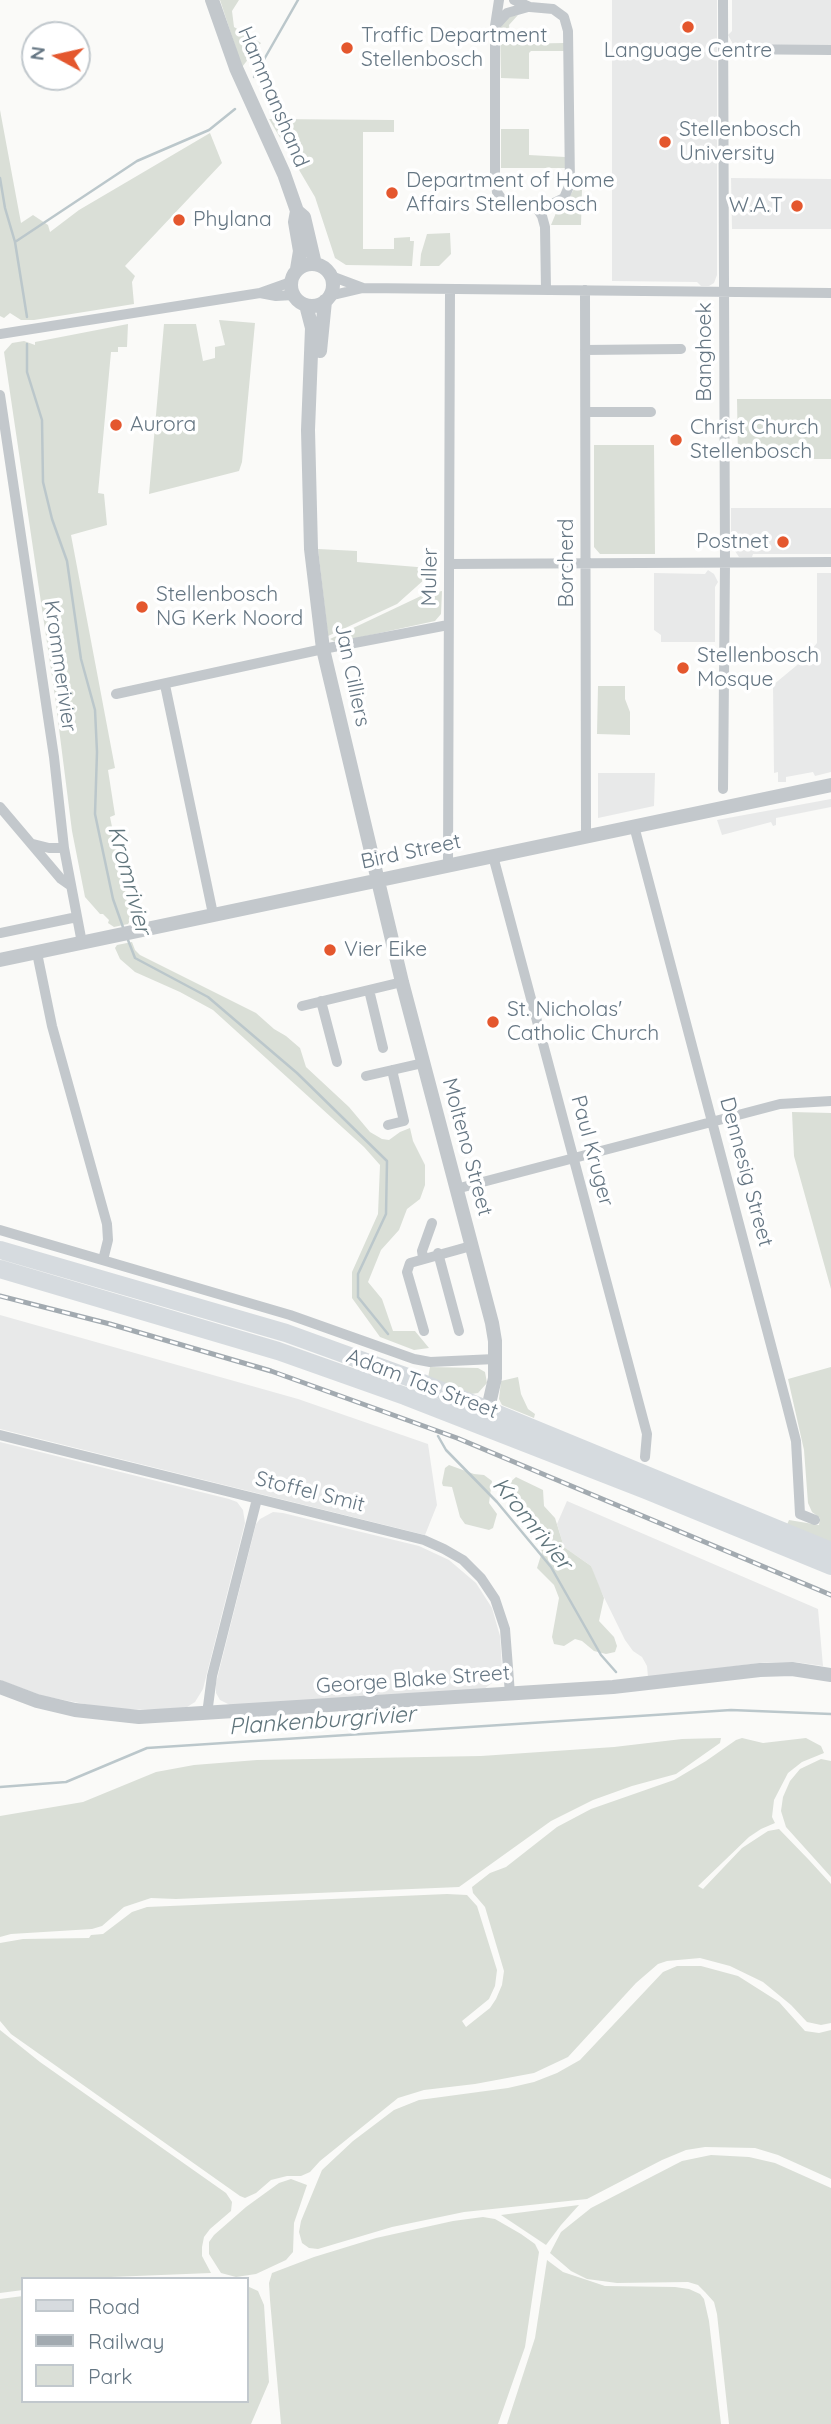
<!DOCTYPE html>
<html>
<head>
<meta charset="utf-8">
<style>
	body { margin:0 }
	#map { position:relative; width:831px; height:2424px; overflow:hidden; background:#fafaf8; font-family:Quicksand,sans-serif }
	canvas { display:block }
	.legend { position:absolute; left:21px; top:2277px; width:228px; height:126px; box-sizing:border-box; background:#fff; border:2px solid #c1c8cd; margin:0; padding:9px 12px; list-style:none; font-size:21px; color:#657683 }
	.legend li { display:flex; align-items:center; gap:14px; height:35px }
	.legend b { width:35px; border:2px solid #c1c8cd }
	.north { position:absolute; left:21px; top:21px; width:70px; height:70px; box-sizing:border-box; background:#fff; border:2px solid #c1c8cd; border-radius:50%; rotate:278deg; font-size:19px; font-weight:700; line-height:28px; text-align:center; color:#657683 }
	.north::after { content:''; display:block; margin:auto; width:24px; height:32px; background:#e4572e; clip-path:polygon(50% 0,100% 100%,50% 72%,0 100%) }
</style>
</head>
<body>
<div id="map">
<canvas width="831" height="2424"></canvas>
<ul class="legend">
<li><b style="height:9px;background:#d6dbdf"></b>Road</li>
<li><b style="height:9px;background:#a2aab0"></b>Railway</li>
<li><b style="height:19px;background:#dadfd7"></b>Park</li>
</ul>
<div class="north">N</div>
</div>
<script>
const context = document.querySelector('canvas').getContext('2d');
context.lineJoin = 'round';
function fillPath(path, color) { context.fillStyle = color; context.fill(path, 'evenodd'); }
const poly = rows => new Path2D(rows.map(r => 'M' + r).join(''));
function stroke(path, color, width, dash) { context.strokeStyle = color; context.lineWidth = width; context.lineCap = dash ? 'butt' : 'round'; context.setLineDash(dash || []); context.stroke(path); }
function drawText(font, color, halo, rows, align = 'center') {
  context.font = font + ' Quicksand,sans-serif'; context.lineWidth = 7; context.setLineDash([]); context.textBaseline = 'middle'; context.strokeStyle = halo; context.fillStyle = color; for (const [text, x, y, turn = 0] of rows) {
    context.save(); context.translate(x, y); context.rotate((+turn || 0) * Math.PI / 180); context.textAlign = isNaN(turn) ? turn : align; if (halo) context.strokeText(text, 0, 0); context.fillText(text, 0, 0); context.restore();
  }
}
fillPath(poly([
	[612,0,717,0,717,275,714,283,709,286,701,286,697,282,612,281],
	[732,0,831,0,831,46,733,44,728,35,732,31],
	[731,178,831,179,831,229,732,229],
	[731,508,831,508,831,554,753,554,752,557,739,557,731,545],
	[708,570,714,574,718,582,715,587,715,642,661,642,661,635,654,630,654,573,705,574],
	[817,573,831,573,831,772,815,776,813,772,786,777,786,782,778,782,778,772,774,773,773,685,802,661,817,643],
	[598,773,655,773,654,806,598,818],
	[831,799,831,807,776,818,776,825,773,826,771,822,722,835,717,820],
	[0,1315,298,1399,428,1444,437,1505,425,1535,0,1429],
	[0,1442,229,1499,237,1502,243,1510,245,1523,203,1689,195,1702,187,1707,174,1710,110,1709,43,1696,0,1680],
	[567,1501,818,1609,823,1666,795,1662,768,1662,648,1677,647,1666,642,1657,633,1651,625,1640,595,1579,591,1566,564,1547,557,1524],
	[273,1512,283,1513,419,1546,449,1560,476,1583,492,1608,500,1636,502,1667,496,1680,484,1689,230,1705,220,1700,216,1693,216,1683,256,1524,260,1519]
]), '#e8e9e9');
fillPath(poly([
	[220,0,239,0,232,11,234,27,261,43,242,67],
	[518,15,509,25,511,44,564,43,564,51,531,51,529,53,529,79,501,78,500,28,507,17],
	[0,110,21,223,33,215,48,225,50,232,79,210,210,133,222,163,125,266,135,276,132,282,134,304,34,320,21,320,10,313,4,318,0,316],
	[269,119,394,120,394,132,363,132,363,249,394,249,394,238,410,237,410,241,414,241,412,266,346,265,335,258,315,197],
	[501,129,529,129,529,155,565,157,565,168,501,168],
	[574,189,582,190,581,225,551,225,556,213,567,201],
	[450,233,451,254,439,266,420,266,421,254,427,234],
	[219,320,255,323,242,462,239,471,149,494,164,324,196,324,203,361,215,358,215,347,225,345],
	[128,324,127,347,118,347,118,352,111,352,98,493,104,494,107,525,71,535,115,768,108,770,115,815,110,817,131,919,128,924,114,927,108,923,109,920,103,914,100,914,85,897,72,831,55,697,4,352,12,343,24,341,35,345,35,342],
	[737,399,831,399,831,459,738,459],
	[594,445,654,445,655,554,600,554,594,547],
	[318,549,357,551,357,562,417,567,435,570,397,604,328,636],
	[442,591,441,614,435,621,343,641,336,642,330,639,423,595],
	[598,686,625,686,625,699,630,712,630,735,597,734],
	[132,942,135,950,140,955,256,1013,274,1029,286,1036,300,1048,306,1067,349,1107,370,1132,382,1139,389,1140,400,1132,410,1128,413,1141,425,1165,425,1185,420,1199,407,1209,399,1230,381,1250,368,1282,382,1299,393,1331,415,1331,429,1348,414,1350,380,1337,352,1298,352,1272,378,1214,380,1165,364,1147,213,1010,180,992,135,972,120,959,115,948,117,945],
	[792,1112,831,1113,831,1289,794,1156],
	[430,1367,478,1368,485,1372,487,1383,478,1393,471,1394,428,1378],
	[831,1367,831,1545,786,1527,789,1520,819,1525,820,1518,812,1512,808,1503,804,1450,788,1379],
	[518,1377,521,1394,528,1409,535,1414,534,1418,502,1405,499,1399,501,1381],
	[449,1465,474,1474,484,1475,492,1481,489,1503,497,1514,493,1528,489,1530,465,1524,460,1517,452,1487,443,1486,442,1483,445,1468],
	[516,1477,543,1490,544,1506,555,1518,564,1547,591,1566,604,1598,599,1621,614,1637,617,1646,615,1652,606,1654,594,1651,582,1641,575,1639,564,1646,554,1644,552,1637,559,1598,554,1585,537,1568,542,1552,539,1541,522,1509,508,1493,507,1485],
	[721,1738,720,1743,676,1774,632,1786,593,1800,551,1821,459,1887,176,1899,151,1898,124,1907,102,1926,92,1929,11,1934,0,1937,0,1816,83,1802,156,1772,194,1765,257,1760,481,1756,614,1747,682,1739],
	[742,1738,763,1743,806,1738,821,1746,824,1753,802,1762,788,1773,774,1800,772,1817,775,1823,761,1829,749,1837,698,1886,703,1889,742,1848,768,1831,779,1829,809,1860,831,1884,831,2023,821,2025,807,2022,791,2005,763,1982,730,1966,700,1958,667,1961,658,1964,636,1983,568,2057,534,2073,475,2084,424,2090,398,2098,320,2161,310,2172,301,2176,287,2176,271,2180,256,2193,245,2198,240,2196,11,2034,0,2021,0,1943,23,1939,89,1938,91,1935,103,1934,132,1912,147,1907,447,1894,467,1895,477,1906,497,1970,495,1986,489,1999,462,2021,466,2027,490,2008,496,1999,502,1985,504,1971,485,1907,473,1893,472,1887,490,1873,506,1867,557,1827,591,1809,674,1780,706,1761,736,1740],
	[821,1759,831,1761,831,1877,786,1827,781,1811,783,1797,790,1781,800,1769],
	[677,1966,701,1966,738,1976,779,2002,805,2031,819,2033,831,2030,831,2179,778,2155,755,2148,705,2147,686,2150,662,2160,587,2199,464,2212,392,2227,318,2249,309,2248,302,2243,299,2232,301,2221,322,2170,353,2141,394,2110,419,2100,508,2088,534,2082,557,2073,580,2060,663,1972],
	[0,2030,40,2062,226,2193,232,2202,231,2211,210,2229,204,2237,202,2247,202,2256,211,2273,111,2277,102,2279,23,2279,23,2290,0,2293],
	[711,2155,749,2157,775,2163,831,2188,831,2424,729,2424,717,2314,714,2302,705,2292,698,2285,688,2282,617,2283,587,2279,571,2271,550,2253,561,2232,591,2208,682,2161],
	[291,2179,307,2185,294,2223,293,2252,286,2260,256,2274,236,2277,221,2273,209,2254,209,2242,214,2235,246,2207,279,2183],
	[579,2205,561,2225,546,2245,501,2215],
	[483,2217,495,2219,521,2234,535,2244,539,2252,525,2347,498,2424,281,2424,270,2300,269,2283,272,2273,314,2257,376,2238,453,2221],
	[547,2260,563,2272,605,2286,675,2287,689,2289,700,2294,704,2299,709,2321,721,2424,507,2424,535,2338],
	[247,2286,258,2291,264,2305,269,2382,251,2424,0,2424,0,2299,23,2296,23,2401,247,2401]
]), '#dadfd7');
stroke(poly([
	[254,77,298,0],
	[0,178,5,208,15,242,27,317],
	[15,242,137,161,209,130,235,109],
	[27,344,27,372,42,420,43,482,52,519,67,561,81,659,95,710,97,752,95,814,113,899,124,930],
	[128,940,135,958,208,997,297,1073,387,1161,386,1214,358,1274,358,1297,388,1334],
	[438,1436,446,1450,497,1502,551,1567,601,1655,616,1672],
	[0,1787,66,1782,147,1748,731,1710,831,1714]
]), '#bbc7cb', 2.5);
stroke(poly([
	[499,0,495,26,495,177,497,192,501,198,514,204,552,204,564,198,570,184,568,31,564,17,553,9,530,7,514,0],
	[723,0,725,563,723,789],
	[497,24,507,13,528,7],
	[723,49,831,50],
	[535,205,542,216,545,227,546,290],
	[331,276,363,288],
	[585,290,586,836],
	[260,293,276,296,293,295],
	[329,296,363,288,831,293],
	[0,334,260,293,288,283,291,280],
	[585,350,681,349],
	[0,395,54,757,64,848,82,943],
	[586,412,651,412],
	[449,564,831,562],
	[165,685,213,914],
	[116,694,323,649,448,625],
	[0,807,61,879,71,886],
	[634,826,786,1402,796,1441,800,1514,815,1520],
	[33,844,49,848,64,848],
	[493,856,647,1434,645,1457],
	[448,866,450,289],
	[0,933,77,917],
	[37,953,52,1026,107,1224,108,1240,103,1260],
	[369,990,383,1048],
	[321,1001,337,1062],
	[302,1006,402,982],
	[366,1076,423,1063],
	[388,1125,404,1121,392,1070],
	[456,1189,780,1104,831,1101],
	[0,1230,290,1315,414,1359,430,1362,495,1359],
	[438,1253,459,1331],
	[423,1257,422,1251,432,1223],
	[424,1331,407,1272,410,1263,471,1246],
	[0,1435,424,1540,444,1549,463,1560,481,1578,495,1599,505,1629,510,1694],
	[207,1714,212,1676,257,1499]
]), '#c3c8cc', 10);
stroke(poly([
	[212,0,236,68,284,174,297,211,304,217,315,264],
	[297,211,295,222,300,251,297,269],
	'291 285a21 21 0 1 1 42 0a21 21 0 1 1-42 0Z',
	[306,305,312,328,308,430,311,549,323,649,402,982,492,1323,495,1341,495,1378,486,1417],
	[320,351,325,301],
	[0,960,831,785],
	[0,1687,37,1701,75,1710,139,1717,613,1687,760,1670,792,1669,831,1675]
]), '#c3c8cc', 14);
stroke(poly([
	[0,1250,286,1333,413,1379,831,1551],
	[0,1269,278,1351,405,1396,646,1490,831,1566]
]), '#d6dbdf', 18);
const rail = poly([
	[0,1296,110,1324,271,1371,457,1438,831,1595]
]);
stroke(rail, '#a2aab0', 5);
stroke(rail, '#fff', 2.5, [8]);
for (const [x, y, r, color] of [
	[688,27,7,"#e4572e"],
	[347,48,7,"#e4572e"],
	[665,142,7,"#e4572e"],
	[392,193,7,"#e4572e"],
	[797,206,7,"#e4572e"],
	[179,220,7,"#e4572e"],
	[116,425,7,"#e4572e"],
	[676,440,7,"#e4572e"],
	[783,542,7,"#e4572e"],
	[142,607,7,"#e4572e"],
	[683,668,7,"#e4572e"],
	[330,950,7,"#e4572e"],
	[493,1022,7,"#e4572e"]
]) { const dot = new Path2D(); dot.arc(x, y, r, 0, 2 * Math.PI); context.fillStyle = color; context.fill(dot); stroke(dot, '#fff', 2.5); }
drawText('21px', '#657683', '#fff', [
	["Traffic Department",361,36],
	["Stellenbosch",361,60],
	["Language Centre",688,51,"center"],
	["Stellenbosch",679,130],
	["University",679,154],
	["Department of Home",406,181],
	["Affairs Stellenbosch",406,205],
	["W.A.T",783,206,"right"],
	["Phylana",193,220],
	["Aurora",130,425],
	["Christ Church",690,428],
	["Stellenbosch",690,452],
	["Postnet",769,542,"right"],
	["Stellenbosch",156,595],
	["NG Kerk Noord",156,619],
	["Stellenbosch",697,656],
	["Mosque",697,680],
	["Vier Eike",344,950],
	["St. Nicholas'",507,1010],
	["Catholic Church",507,1034]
], 'left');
drawText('21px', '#657683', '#fff', [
	["Hammanshand",273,97,67],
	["Banghoek",705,352,-90],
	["Borcherd",567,563,-90],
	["Muller",430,577,-89],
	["Krommerivier",60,666,82],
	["Jan Cilliers",352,675,78],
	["Bird Street",411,852,-12],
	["Molteno Street",467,1147,75],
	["Paul Kruger",592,1151,75],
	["Dennesig Street",746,1172,75],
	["Adam Tas Street",422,1384,21],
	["Stoffel Smit",310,1492,14],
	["George Blake Street",413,1680,-4]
]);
drawText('italic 23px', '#60757c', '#fff', [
	["Kromrivier",129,880,75],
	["Kromrivier",532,1524,51],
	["Plankenburgrivier",322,1721,-4]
]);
</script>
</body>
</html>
